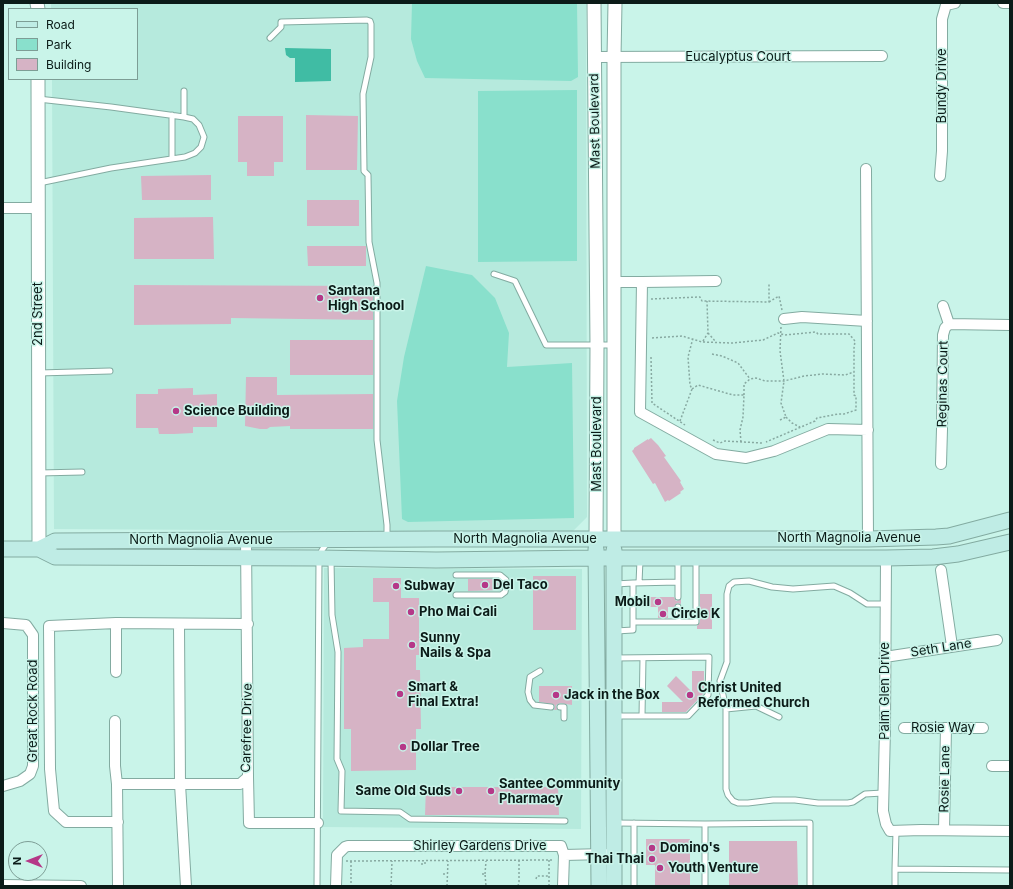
<!DOCTYPE html>
<html>
<head>
<meta charset="utf-8">
<style>
	body { margin:0 }
	#map { position:relative; width:1013px; height:889px; overflow:hidden; background:#c9f4e9; font-family:Inter,sans-serif }
	canvas { display:block }
	.frame { position:absolute; inset:0; border:4px solid #0b1b18; pointer-events:none }
	.legend { position:absolute; left:8px; top:8px; width:130px; height:72px; box-sizing:border-box; background:#c9f4e9; border:1px solid #7d9d95; margin:0; padding:5px 7px; list-style:none; font-size:12px; color:#0b1b18 }
	.legend li { display:flex; align-items:center; gap:8px; height:20px }
	.legend b { width:20px; border:1px solid #7d9d95 }
	.north { position:absolute; left:8px; top:841px; width:40px; height:40px; box-sizing:border-box; background:#c9f4e9; border:1px solid #7d9d95; border-radius:50%; rotate:270deg; font-size:11px; font-weight:700; line-height:16px; text-align:center; color:#0b1b18 }
	.north::after { content:''; display:block; margin:auto; width:14px; height:18px; background:#b53888; clip-path:polygon(50% 0,100% 100%,50% 72%,0 100%) }
</style>
</head>
<body>
<div id="map">
<canvas width="1013" height="889"></canvas>
<div class="frame"></div>
<ul class="legend">
<li><b style="height:5px;background:#bfece5"></b>Road</li>
<li><b style="height:11px;background:#89e0cc"></b>Park</li>
<li><b style="height:11px;background:#d6b3c5"></b>Building</li>
</ul>
<div class="north">N</div>
</div>
<script>
const context = document.querySelector('canvas').getContext('2d');
context.lineJoin = 'round';
function fillPath(path, color) { context.fillStyle = color; context.fill(path, 'evenodd'); }
const poly = rows => new Path2D(rows.map(r => 'M' + r).join(''));
function stroke(path, color, width, dash) { context.strokeStyle = color; context.lineWidth = width; context.lineCap = dash ? 'butt' : 'round'; context.setLineDash(dash || []); context.stroke(path); }
function drawText(font, color, halo, rows, align = 'center') {
  context.font = font + ' Inter,sans-serif'; context.lineWidth = 3; context.setLineDash([]); context.textBaseline = 'middle'; context.strokeStyle = halo; context.fillStyle = color; for (const [text, x, y, turn = 0] of rows) {
    context.save(); context.translate(x, y); context.rotate((+turn || 0) * Math.PI / 180); context.textAlign = isNaN(turn) ? turn : align; if (halo) context.strokeText(text, 0, 0); context.fillText(text, 0, 0); context.restore();
  }
}
fillPath(poly([
	[51,3,586,3,587,517,572,532,54,529,52,79,137,79,137,9,51,9],
	[324,568,582,569,581,829,323,827]
]), '#b6eadd');
fillPath(poly([
	[412,3,577,3,578,77,571,81,425,78,417,61,411,39],
	[577,90,577,261,478,262,478,91],
	[426,266,472,275,495,298,509,333,507,367,572,363,574,518,408,522,402,519,397,401,404,357]
]), '#89e0cc');
fillPath(poly([
	[285,48,331,49,331,81,295,82,295,58,290,58,286,55]
]), '#40bca4');
fillPath(poly([
	[306,115,358,116,357,170,306,170],
	[238,116,283,116,283,162,274,162,274,176,247,176,247,162,238,162],
	[211,175,211,200,142,200,141,176],
	[307,200,359,200,359,226,307,226],
	[213,217,214,259,134,259,134,218],
	[307,246,366,246,366,266,308,266],
	[134,285,373,286,373,320,231,318,231,324,134,325],
	[290,340,373,340,373,375,290,375],
	[246,377,277,377,277,395,373,394,373,429,290,429,290,426,270,427,267,429,260,429,245,426],
	[193,388,193,395,217,394,217,427,193,427,193,433,174,434,159,434,158,428,136,428,136,394,158,394,158,389],
	[651,438,658,445,666,456,664,457,681,481,680,482,684,489,680,492,681,493,669,501,668,500,665,502,655,483,653,484,632,451,634,449,634,448,648,439,648,440],
	[533,576,576,576,576,630,533,630],
	[373,578,401,578,401,598,419,598,419,655,416,655,416,670,420,670,421,729,416,729,416,770,351,771,351,729,344,729,344,648,363,647,363,639,389,639,389,602,373,602],
	[468,579,499,579,501,581,501,590,468,591],
	[700,594,712,594,712,629,697,629,697,626,700,622],
	[637,597,674,597,676,601,681,599,681,604,677,603,674,607,668,607,668,618,658,618,658,607,637,607],
	[692,671,704,671,704,693,686,712,662,712,662,702,683,702,667,686,676,676,692,692],
	[539,686,572,686,572,705,560,703,556,705,557,710,554,710,555,706,553,704,539,702],
	[426,787,558,787,559,815,425,815],
	[646,839,690,839,690,886,655,886,655,865,646,865],
	[729,841,797,841,798,886,729,886]
]), '#d6b3c5');
const service = poly([
	[270,38,281,27,281,22,367,20,370,21,371,24,371,57,363,94,364,171,368,175,369,242,377,283,377,440,387,525,387,538],
	[38,99,111,107,184,117,193,119,199,125,204,137,201,147,195,153,185,157,111,168,39,183],
	[172,115,172,159],
	[184,117,184,91],
	[494,274,515,281,546,345,613,345],
	[39,373,110,371],
	[39,473,82,472],
	[331,560,332,615,338,652,337,759,342,771,341,811,400,812,410,819,565,821],
	[456,575,500,575,506,580,507,583,505,592,501,595,456,595],
	[678,582,678,597],
	[633,583,678,582,678,559],
	[639,583,640,560],
	[615,584,633,583,633,622],
	[678,607,679,622],
	[616,631,633,630,633,622,696,622,696,560],
	[540,671,530,677,528,692,530,700,534,705,551,707],
	[560,707,564,707,564,718],
	[726,709,756,706,779,717],
	[615,716,688,716,708,695,709,657,615,658],
	[642,716,643,658],
	[883,793,865,794,853,802,848,803,818,803,795,800,773,800,748,803,738,803,733,801,728,795,726,789,726,709,720,681,727,662,727,594,729,586,734,582,749,581,772,587,793,589,834,586,850,593,867,604,886,604],
	[616,823,705,824,705,886],
	[634,823,634,886],
	[705,824,810,823,810,886],
	[896,831,895,869,1010,870],
	[317,886,319,558,322,550,328,542],
	[895,886,895,869]
]);
const minor = poly([
	[1003,3,1010,3],
	[594,57,882,56],
	[866,169,868,539],
	[940,176,942,151,942,19,946,5,955,3],
	[3,208,38,208],
	[716,281,642,282,640,412,716,454,746,458,774,451,828,429,868,430],
	[614,282,642,282],
	[943,306,949,324],
	[784,319,802,317,867,321],
	[949,324,1010,325],
	[941,464,942,429,943,335,945,328,949,324],
	[886,558,885,729,883,811,886,824,890,831,921,830,1010,831],
	[941,570,952,646],
	[3,623,26,625,33,635,33,766,30,774,20,781,3,786],
	[179,624,180,784,186,886],
	[885,657,997,640],
	[116,672,116,623],
	[115,721,115,766,117,784],
	[904,728,983,728],
	[992,766,1010,766],
	[248,777,249,823,318,823],
	[118,822,66,822,54,811,50,769,49,626,116,623,248,624],
	[944,830,946,728],
	[3,885,81,886],
	[118,886,117,784,240,784,248,777,246,540],
	[336,886,337,855,345,847,348,846,561,846,564,855,605,854],
	[563,886,564,855]
]);
const tertiary = poly([
	[37,3,38,9],
	[594,3,597,345,596,539],
	[38,79,39,549],
	[614,539,614,57,615,3]
]);
const secondary = poly([
	[3,549,39,549,55,541,435,539,868,539,936,537,949,536,1010,520],
	[39,549,55,557,319,558,436,560,596,558,886,558,933,557,958,554,1010,542],
	[596,549,599,886],
	[614,886,614,550]
]);
stroke(service, '#83aba1', 7);
stroke(minor, '#83aba1', 12);
stroke(tertiary, '#83aba1', 15);
stroke(secondary, '#83aba1', 17);
stroke(poly([
	[651,299,700,297,702,301,769,302,769,283],
	[769,302,779,296,782,310],
	[708,333,716,342],
	[652,338,682,336,702,342,732,343,763,340,778,333,785,335,816,332,818,334,849,334,855,341,854,348,854,395,856,396,856,410,844,414,838,414,817,418,815,421,766,442],
	[703,341,708,333,707,301],
	[712,354,722,356,738,363,750,379],
	[651,357,652,403,685,425],
	[692,389,698,385,733,395,744,395,743,417,740,430,741,442],
	[744,395,744,384,750,379,756,378,765,381,784,381,804,376,823,374,845,375,854,372],
	[786,417,792,423,800,427],
	[780,420,786,417,781,403,784,381,780,351,781,327],
	[680,421,692,389,690,385,688,357,693,338],
	[713,440,720,443,725,441,762,443],
	[549,860,549,886],
	[346,861,554,860],
	[351,861,351,886],
	[421,864,425,864,425,861],
	[443,874,447,874],
	[482,874,485,874,486,886],
	[485,874,486,861],
	[536,879,537,876,549,876],
	[391,886,392,861],
	[447,886,448,861],
	[518,886,519,882,519,860]
]), '#87a9a1', 1.5, [2, 2]);
stroke(service, '#fff', 5);
stroke(minor, '#fff', 10);
stroke(tertiary, '#fff', 13);
stroke(secondary, '#bfece5', 15);
for (const [x, y, r, color] of [
	[320,298,4,"#b53888"],
	[176,411,4,"#b53888"],
	[485,585,4,"#b53888"],
	[396,586,4,"#b53888"],
	[658,602,4,"#b53888"],
	[411,612,4,"#b53888"],
	[663,614,4,"#b53888"],
	[412,645,4,"#b53888"],
	[400,694,4,"#b53888"],
	[556,695,4,"#b53888"],
	[690,695,4,"#b53888"],
	[403,747,4,"#b53888"],
	[459,791,4,"#b53888"],
	[491,791,4,"#b53888"],
	[652,848,4,"#b53888"],
	[652,859,4,"#b53888"],
	[660,868,4,"#b53888"]
]) { const dot = new Path2D(); dot.arc(x, y, r, 0, 2 * Math.PI); context.fillStyle = color; context.fill(dot); stroke(dot, '#c9f4e9', 1.5); }
drawText('13px', '#0b1b18', '#c9f4e9', [
	["Eucalyptus Court",738,57],
	["Bundy Drive",942,86,-90],
	["Mast Boulevard",595,121,-91],
	["2nd Street",38,314,-90],
	["Reginas Court",943,384,-89],
	["Mast Boulevard",597,444,-90],
	["North Magnolia Avenue",849,538],
	["North Magnolia Avenue",525,539],
	["North Magnolia Avenue",201,540],
	["Seth Lane",941,648,-9],
	["Palm Glen Drive",885,691,-90],
	["Great Rock Road",33,711,-90],
	["Carefree Drive",247,728,-89],
	["Rosie Way",943,728],
	["Rosie Lane",945,779,-89],
	["Shirley Gardens Drive",480,846]
]);
drawText('bold 13px', '#0b1b18', '#c9f4e9', [
	["Santana",328,291],
	["High School",328,306],
	["Science Building",184,411],
	["Del Taco",493,585],
	["Subway",404,586],
	["Mobil",650,602,"right"],
	["Pho Mai Cali",419,612],
	["Circle K",671,614],
	["Sunny",420,638],
	["Nails & Spa",420,653],
	["Smart &",408,687],
	["Final Extra!",408,702],
	["Christ United",698,688],
	["Reformed Church",698,703],
	["Jack in the Box",564,695],
	["Dollar Tree",411,747],
	["Santee Community",499,784],
	["Pharmacy",499,799],
	["Same Old Suds",451,791,"right"],
	["Domino's",660,848],
	["Thai Thai",644,859,"right"],
	["Youth Venture",668,868]
], 'left');
</script>
</body>
</html>
